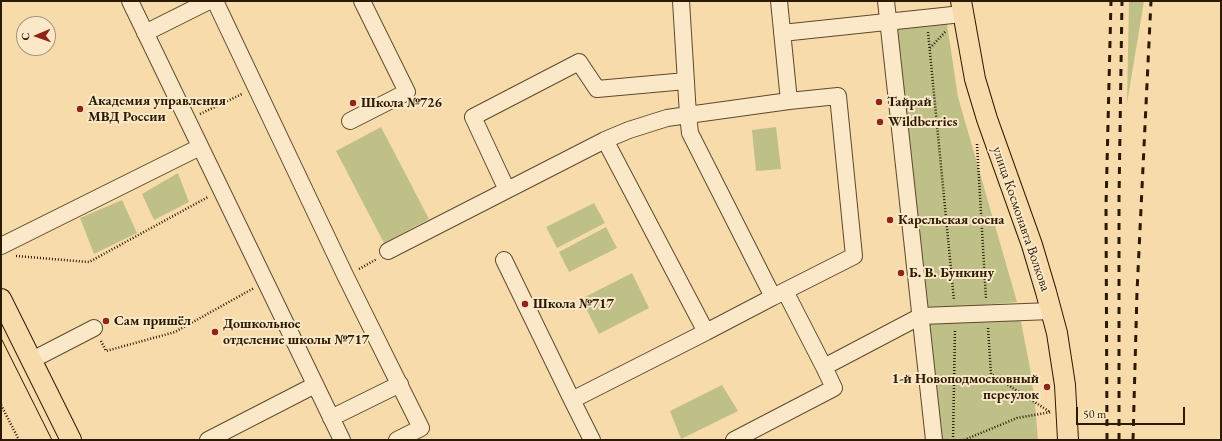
<!DOCTYPE html>
<html>
<head>
<meta charset="utf-8">
<style>
	body { margin:0 }
	#map { position:relative; width:1222px; height:441px; overflow:hidden; background:#f8dbab; font-family:"EB Garamond",serif }
	canvas { display:block }
	.frame { position:absolute; inset:0; border:2px solid #2b1900; pointer-events:none }
	.north { position:absolute; left:16px; top:16px; width:40px; height:40px; box-sizing:border-box; background:#fae8c8; border:1px solid #a79578; border-radius:50%; rotate:268deg; font-size:11px; font-weight:700; line-height:16px; text-align:center; color:#2b1900 }
	.north::after { content:''; display:block; margin:auto; width:14px; height:18px; background:#8f2418; clip-path:polygon(50% 0,100% 100%,50% 72%,0 100%) }
	.scale { position:absolute; left:1076px; top:407px; width:109px; height:18px; box-sizing:border-box; border:2px solid #2b1900; border-top:0; padding-left:5px; font-size:12px; line-height:14px; white-space:nowrap; color:#2b1900; -webkit-text-stroke:3px #fae8c8; paint-order:stroke }
</style>
</head>
<body>
<div id="map">
<canvas width="1222" height="441"></canvas>
<div class="frame"></div>
<div class="north">С</div>
<div class="scale">50 m</div>
</div>
<script>
const context = document.querySelector('canvas').getContext('2d');
context.lineJoin = 'round';
function fillPath(path, color) { context.fillStyle = color; context.fill(path, 'evenodd'); }
const poly = rows => new Path2D(rows.map(r => 'M' + r).join(''));
function stroke(path, color, width, dash) { context.strokeStyle = color; context.lineWidth = width; context.lineCap = dash ? 'butt' : 'round'; context.setLineDash(dash || []); context.stroke(path); }
function drawText(font, color, halo, rows, align = 'center') {
  context.font = font + ' "EB Garamond",serif'; context.lineWidth = 4; context.setLineDash([]); context.textBaseline = 'middle'; context.strokeStyle = halo; context.fillStyle = color; for (const [text, x, y, turn = 0] of rows) {
    context.save(); context.translate(x, y); context.rotate((+turn || 0) * Math.PI / 180); context.textAlign = isNaN(turn) ? turn : align; if (halo) context.strokeText(text, 0, 0); context.fillText(text, 0, 0); context.restore();
  }
}
fillPath(poly([
	[1129,1,1144,1,1127,103],
	[947,24,958,97,1017,302,926,310,892,29],
	[381,127,429,219,384,243,336,151],
	[776,127,781,169,756,171,752,130],
	[178,173,189,202,154,220,142,194],
	[122,200,137,233,94,254,80,218],
	[594,203,605,223,557,248,546,227],
	[606,227,617,248,569,272,559,252],
	[632,273,649,308,599,334,581,299],
	[1020,317,1030,368,1035,404,1038,440,938,440,927,321],
	[722,385,738,411,681,439,670,411]
]), '#bfc088');
const minor = poly([
	[130,1,342,440],
	[215,1,345,275,421,428,397,440],
	[886,1,934,440],
	[145,33,209,1],
	[782,33,962,14],
	[350,121,407,92,362,1],
	[507,190,473,117,579,62,597,89,686,81],
	[1,246,200,147],
	[388,251,605,140],
	[504,260,572,400],
	[785,291,824,367],
	[773,297,854,256,838,96,789,101],
	[706,332,773,297,690,133,688,115,789,101,779,1],
	[32,360,94,328],
	[331,418,400,384],
	[208,440,315,385],
	[592,440,572,400,706,332,605,140,629,130,667,118,688,115,681,1],
	[734,440,834,388,824,367,921,316,1051,311]
]);
const major = poly([
	[961,1,975,79,987,119,1032,245,1046,292,1057,333,1065,385,1068,440],
	[1,299,71,440]
]);
stroke(minor, '#5e4a2b', 18);
stroke(major, '#2b1900', 22);
stroke(poly([
	[928,32,954,300],
	[930,48,946,31],
	[200,114,242,94],
	[977,144,986,299],
	[16,256,89,262,208,197],
	[359,269,377,259],
	[988,328,991,374,1050,412],
	[101,341,106,351,175,332,254,288],
	[1,405,19,440],
	[953,440,955,329],
	[964,440,1017,418,1051,412]
]), '#2b1900', 2.5, [1, 2]);
stroke(minor, '#fae8c8', 16);
stroke(major, '#f8dbab', 20);
stroke(poly([
	[1,338,52,440]
]), '#2b1900', 1);
stroke(poly([
	[1107,440,1106,206,1111,1],
	[1119,440,1119,197,1122,1],
	[1133,440,1137,292,1151,1]
]), '#2b1900', 3, [7, 7]);
for (const [x, y, r, color] of [
	[879,102,4,"#8f2418"],
	[353,103,4,"#8f2418"],
	[80,109,4,"#8f2418"],
	[880,122,4,"#8f2418"],
	[890,220,4,"#8f2418"],
	[901,273,4,"#8f2418"],
	[525,304,4,"#8f2418"],
	[106,321,4,"#8f2418"],
	[215,332,4,"#8f2418"],
	[1047,387,4,"#8f2418"]
]) { const dot = new Path2D(); dot.arc(x, y, r, 0, 2 * Math.PI); context.fillStyle = color; context.fill(dot); stroke(dot, '#fae8c8', 1.5); }
drawText('bold 14px', '#2b1900', '#fae8c8', [
	["Академия управления",88,101],
	["МВД России",88,117],
	["Тайрай",887,102],
	["Школа №726",361,103],
	["Wildberries",888,122],
	["Карельская сосна",898,220],
	["Б. В. Бункину",909,273],
	["Школа №717",533,304],
	["Сам пришёл",114,321],
	["Дошкольное",223,324],
	["отделение школы №717",223,340],
	["1-й Новоподмосковный",1039,379,"right"],
	["переулок",1039,395,"right"]
], 'left');
drawText('14px', '#2b1900', '#fae8c8', [
	["улица Космонавта Волкова",1021,219,71]
]);
</script>
</body>
</html>
